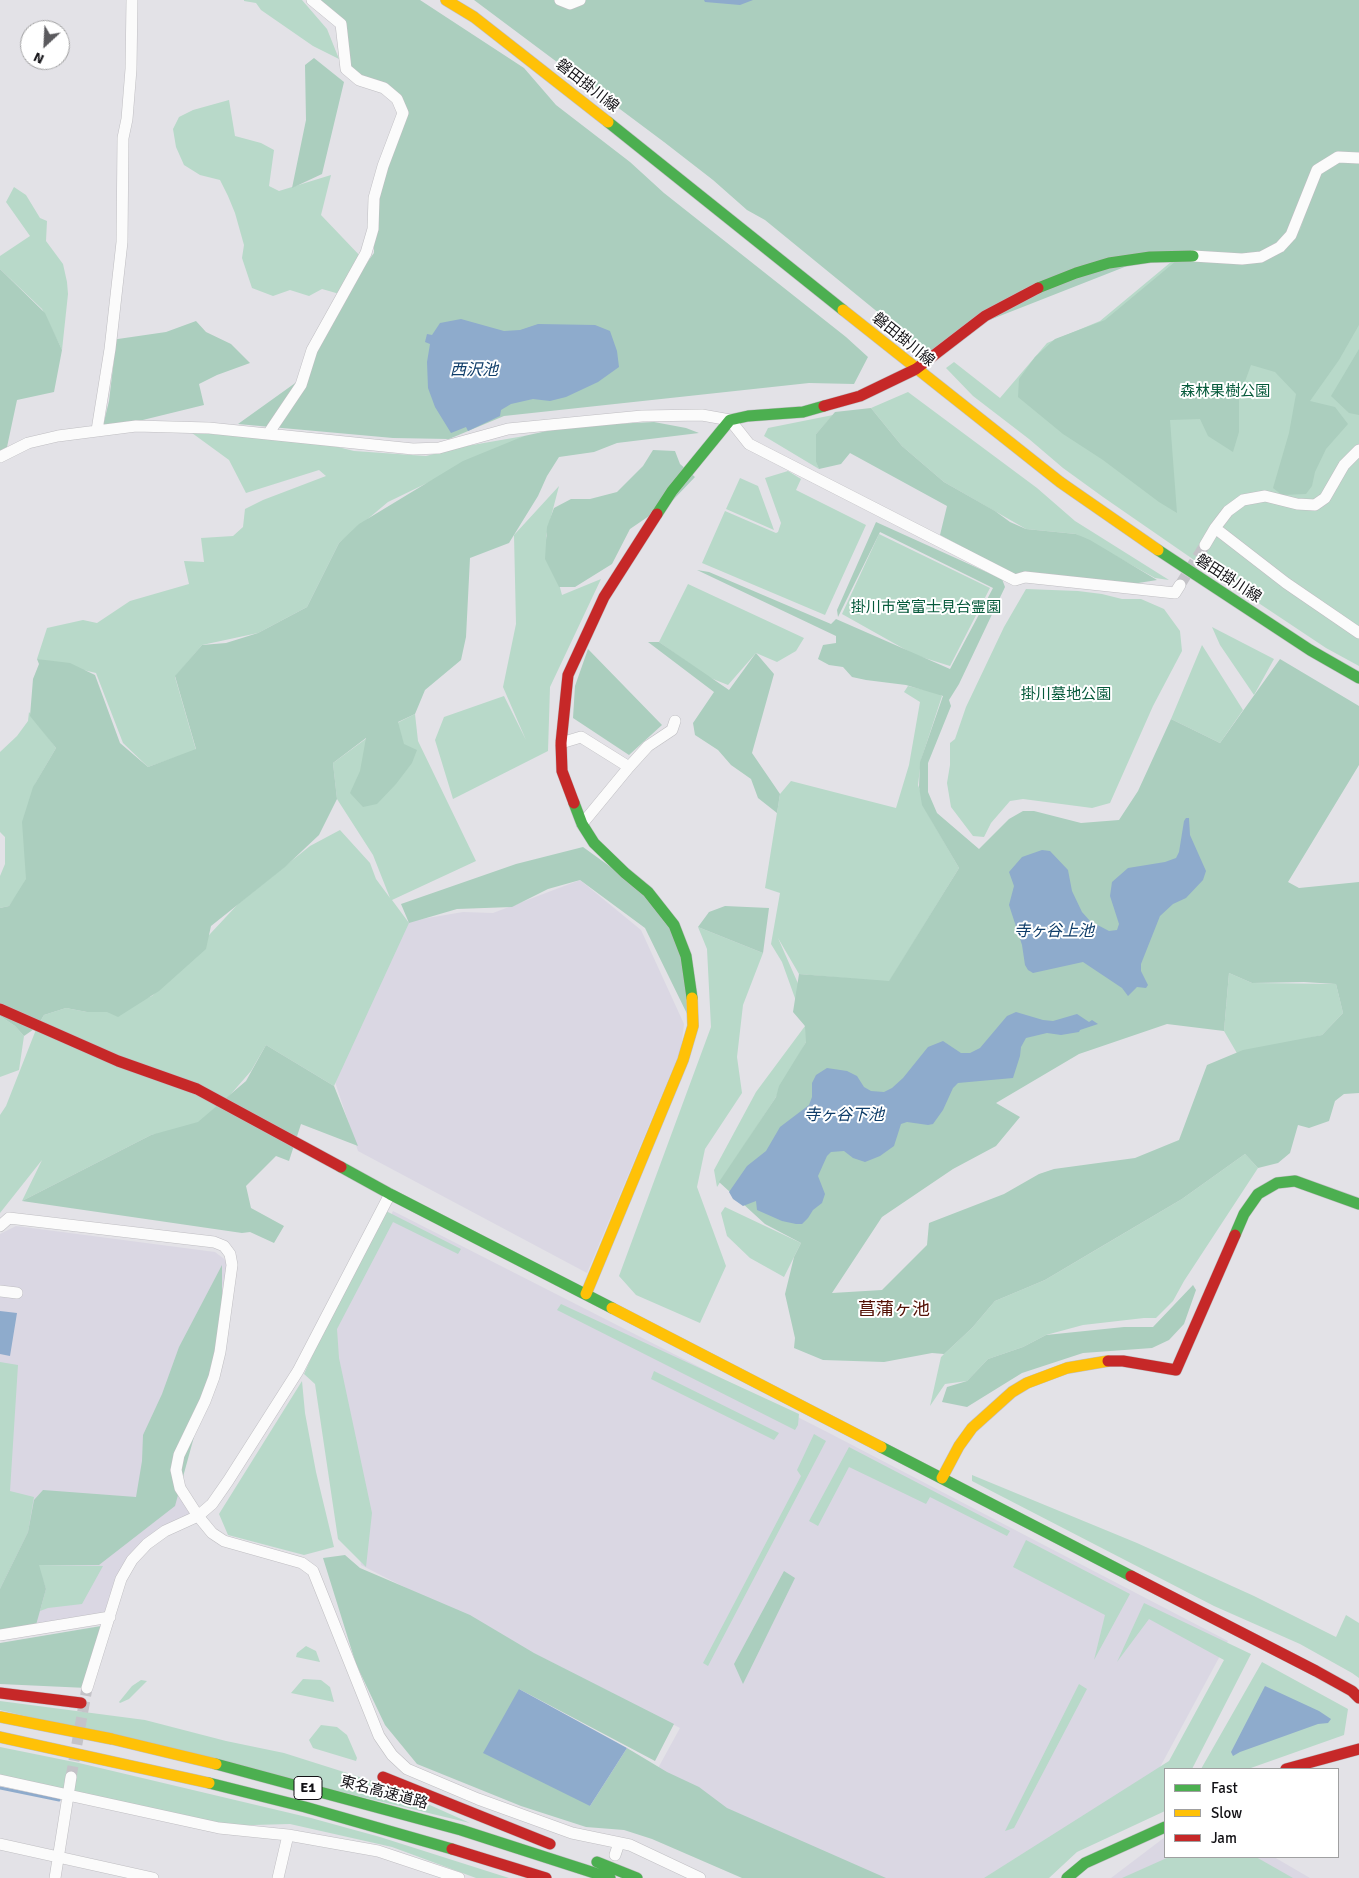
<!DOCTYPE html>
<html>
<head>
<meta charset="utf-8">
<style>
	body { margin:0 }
	#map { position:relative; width:1359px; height:1878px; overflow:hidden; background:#e3e2e7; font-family:Signika,sans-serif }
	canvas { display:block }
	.legend { position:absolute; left:1164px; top:1768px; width:175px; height:90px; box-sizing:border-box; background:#fff; border:1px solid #a0a0a1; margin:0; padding:6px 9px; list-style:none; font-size:15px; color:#121115 }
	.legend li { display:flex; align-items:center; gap:10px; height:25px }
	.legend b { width:25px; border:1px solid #a0a0a1 }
	.north { position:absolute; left:20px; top:20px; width:50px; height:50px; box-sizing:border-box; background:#fff; border:1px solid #a0a0a1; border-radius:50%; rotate:205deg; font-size:14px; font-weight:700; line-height:20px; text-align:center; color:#121115 }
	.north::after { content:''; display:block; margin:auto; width:18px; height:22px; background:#5b5a5e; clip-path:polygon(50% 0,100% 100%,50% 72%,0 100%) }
</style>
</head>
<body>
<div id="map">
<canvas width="1359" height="1878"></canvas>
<ul class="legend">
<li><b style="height:6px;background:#4caf50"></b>Fast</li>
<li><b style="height:6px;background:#ffc107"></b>Slow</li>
<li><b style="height:6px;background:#c62828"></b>Jam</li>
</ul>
<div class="north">N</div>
</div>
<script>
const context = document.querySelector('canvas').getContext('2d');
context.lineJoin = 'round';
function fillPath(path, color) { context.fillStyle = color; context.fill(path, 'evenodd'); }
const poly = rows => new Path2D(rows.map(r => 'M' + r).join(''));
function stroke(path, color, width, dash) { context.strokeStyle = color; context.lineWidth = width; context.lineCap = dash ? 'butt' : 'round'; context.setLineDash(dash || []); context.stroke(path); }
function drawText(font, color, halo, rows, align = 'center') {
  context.font = font + ' Signika,"Noto Sans JP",sans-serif'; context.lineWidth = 4; context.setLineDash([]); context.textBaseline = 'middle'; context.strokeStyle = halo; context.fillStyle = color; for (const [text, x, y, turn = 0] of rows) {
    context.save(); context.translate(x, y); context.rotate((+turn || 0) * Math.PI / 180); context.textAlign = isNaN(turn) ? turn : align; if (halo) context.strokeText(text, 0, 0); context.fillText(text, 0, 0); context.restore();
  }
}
fillPath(poly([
	[580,880,641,930,684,1024,681,1049,587,1273,358,1151,335,1082,404,922,463,912,493,913],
	[393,1211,831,1434,1228,1641,1159,1769,993,1878,870,1878,640,1801,680,1728,361,1565,330,1335],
	[16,1226,215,1252,232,1265,178,1479,194,1518,129,1558,110,1617,0,1635,0,1234],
	[1165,1837,1165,1857,1274,1857,1310,1878,1111,1878]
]), '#dad7e3');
fillPath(poly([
	[244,0,302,0,327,29,339,59,313,46,261,10,256,3,244,1],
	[229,100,235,136,261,143,274,150,269,186,279,191,331,175,321,215,363,259,343,295,322,289,309,296,290,290,273,296,252,288,242,258,244,245,235,213,228,196,220,180,200,175,184,165,176,147,173,129,179,117,193,110],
	[1359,161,1359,666,1326,648,1197,562,1103,497,1063,468,1029,439,973,396,946,368,954,362,1000,398,1047,343,1100,321,1177,257,1317,170],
	[14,187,26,195,40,218,47,221,46,241,63,264,67,282,68,294,62,350,42,309,0,269,0,256,30,236,6,202],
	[908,392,1037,488,1075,521,1169,580,1155,578,1076,534,1026,529,944,482,902,446,871,408],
	[833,415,816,434,816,461,819,469,764,436,768,428],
	[192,433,306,439,354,451,426,456,461,447,524,436,388,502,339,543,307,607,258,633,202,645,175,677,196,750,148,767,123,743,96,673,37,659,47,628,83,620,97,623,130,601,189,584,184,561,204,562,201,538,233,536,243,527,245,509,263,500,326,476,319,470,246,493,229,460],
	[788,471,801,479,796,490,866,525,825,615,702,563,725,511,776,533,778,532,781,523,765,478],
	[740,478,758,486,774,530,726,509],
	[559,486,546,536,562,595,601,579,550,687,548,751,453,799,435,740,444,717,504,696,526,740,503,687,516,624,514,535],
	[879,534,990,588,950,666,915,655,842,614],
	[688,584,804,638,796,651,777,662,756,653,728,685,708,677,659,642],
	[1026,589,1078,591,1102,594,1122,599,1141,599,1164,609,1180,631,1182,651,1153,706,1110,803,1092,808,1023,799,1010,801,991,823,984,837,973,836,951,807,947,783,950,765,950,743,955,739,966,707,1004,627],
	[1212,627,1274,659,1254,695,1220,645],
	[1202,645,1243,710,1220,743,1171,719],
	[908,686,938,693,942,696,921,760,918,785,929,816,959,868,889,982,799,974,778,938,807,1004,806,1042,776,1097,717,1187,714,1170,756,1092,805,1026,782,962,771,944,780,893,765,888,780,794,791,781,896,808,909,765,920,702,904,692],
	[29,712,56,748,35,784,27,881,9,906,0,908,0,876,5,864,5,837,0,832,0,752,17,736,28,721],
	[415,714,418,741,476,861,392,900,409,923,334,1086,266,1045,251,1071,203,1126,151,1135,22,1201,42,1160,0,1213,0,1115,6,1106,37,1027,44,1015,66,1008,87,1012,107,1012,152,996,239,903,310,846,340,830,370,863,376,879,390,898,373,855,337,799,333,763,367,738],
	[698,927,763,953,743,1005,737,1057,742,1093,705,1149,697,1187,726,1266,700,1323,636,1295,619,1276,711,1027,707,949],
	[1229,973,1252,983,1336,984,1343,1013,1322,1035,1238,1055,1224,1031],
	[0,1016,15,1026,24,1036,19,1070,0,1077],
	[1245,1154,1258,1168,1184,1281,1173,1301,1156,1318,1144,1318,1083,1325,1046,1335,1023,1347,988,1359,967,1381,945,1384,930,1406,941,1357,972,1328,995,1301,1045,1280,1182,1199],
	[725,1207,801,1243,784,1277,750,1258,727,1236,721,1213],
	[386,1211,461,1249,458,1254,393,1222,337,1329,339,1358,372,1513,366,1567,338,1539,315,1384,304,1374,335,1305],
	[561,1304,799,1414,798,1425,795,1430,557,1310],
	[0,1362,18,1365,10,1491,34,1497,28,1532,0,1589],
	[654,1371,779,1433,774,1440,651,1379],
	[302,1381,305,1413,316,1472,334,1547,304,1555,228,1535,219,1514],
	[814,1434,826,1441,708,1666,703,1663,801,1476,797,1470],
	[849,1447,1010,1531,1007,1536,930,1497,926,1504,849,1467,818,1526,809,1521],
	[972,1475,1137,1543,1254,1596,1336,1637,1346,1615,1359,1623,1359,1678,1352,1673,1300,1644,1214,1606,972,1481],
	[1026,1540,1130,1594,1094,1660,1105,1615,1013,1567],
	[38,1565,103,1566,82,1604,48,1608,40,1611,46,1589],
	[1144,1603,1251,1654,1192,1769,1165,1769,1165,1811,1077,1852,1049,1878,984,1878,1169,1761,1224,1660,1149,1619,1117,1662],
	[306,1646,316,1651,320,1662,296,1657,297,1653],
	[1262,1662,1348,1709,1344,1735,1248,1769,1201,1769],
	[303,1679,321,1680,330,1687,334,1702,291,1693],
	[141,1680,147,1681,129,1699,120,1703,119,1702,132,1686],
	[1079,1684,1087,1689,1014,1828,1005,1831],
	[0,1701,145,1720,226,1741,284,1753,385,1785,470,1823,0,1710],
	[321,1725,337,1727,347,1735,357,1758,356,1761,313,1748,309,1740],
	[0,1747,79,1763,311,1818,380,1837,509,1878,476,1878,392,1847,290,1824,216,1826,0,1776],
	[1169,1857,1256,1857,1293,1878,1122,1878]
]), '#b8d9c9');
fillPath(poly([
	[312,0,420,0,524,68,556,105,630,162,664,193,846,337,868,357,854,384,809,383,504,416,449,439,393,438,238,424,298,381,343,295,374,253,374,198,403,114,390,93,346,69,341,24],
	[474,0,1359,0,1359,325,1339,360,1310,401,1335,407,1348,424,1326,449,1315,472,1312,486,1306,494,1282,495,1273,488,1289,433,1296,394,1275,372,1251,365,1239,398,1239,432,1233,452,1208,436,1200,419,1170,420,1177,513,1159,502,1103,460,1063,434,1018,397,1019,379,1035,357,1055,339,1105,320,1176,261,1150,257,959,332,932,351,918,345,765,220,747,210,713,180,664,142],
	[1317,170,1319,175,1300,230,1291,235],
	[314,58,344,82,322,174,292,188,306,120,305,65],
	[0,269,45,313,62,350,54,392,17,400,7,447,0,451],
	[196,321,206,332,231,344,250,363,217,375,199,384,204,405,102,430,109,401,114,359,111,340,166,332],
	[1359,349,1359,415,1349,413,1331,396],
	[871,408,902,446,944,482,995,511,1010,522,1026,529,1076,534,1090,540,1157,580,1132,584,1016,576,940,535,947,506,850,453,841,464,819,469,816,462,816,434,835,412],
	[654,422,686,428,699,433,617,443,594,452,559,457,547,476,538,496,509,543,470,558,466,637,461,660,425,690,415,714,398,722,404,744,417,750,412,763,396,784,377,804,363,807,350,793,360,771,366,738,333,763,337,799,319,835,285,867,211,926,206,949,159,991,118,1017,107,1012,87,1012,66,1008,44,1015,37,1027,24,1036,15,1026,0,1016,0,908,9,906,26,879,22,822,33,787,56,748,30,716,33,679,39,664,37,659,70,663,95,675,120,743,148,767,196,749,175,676,202,645,226,643,258,633,307,607,339,543,359,524,463,461,524,436,556,429,592,425],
	[653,450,675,451,680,464,695,477,674,499,630,529,612,564,575,587,559,587,545,559,547,527,554,508,571,499,590,499,617,492,643,466],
	[876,522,1002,579,1005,587,959,684,949,700,951,706,928,763,928,792,937,813,979,849,1009,819,1023,811,1034,811,1081,823,1119,820,1138,791,1171,719,1220,743,1280,659,1359,706,1359,765,1288,882,1299,888,1359,882,1359,1093,1344,1094,1335,1101,1329,1121,1309,1128,1298,1125,1290,1153,1278,1163,1258,1168,1245,1154,1182,1199,1099,1248,1045,1280,995,1301,972,1328,941,1357,944,1354,932,1353,884,1362,823,1360,794,1348,795,1338,785,1294,794,1257,801,1243,765,1224,719,1182,776,1097,779,1086,806,1042,805,1026,793,1012,799,974,889,981,959,868,922,805,919,787,920,762,943,696,906,685,866,680,852,677,843,667,829,665,818,659,823,645,836,643,836,636,697,570,709,572,831,624,836,619,950,669,993,588,880,532,838,617,837,610],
	[1229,973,1252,983,1304,982,1336,984,1343,1013,1322,1035,1243,1050,1207,1065,1179,1140,1135,1158,1054,1169,1039,1174,1004,1194,929,1223,927,1245,882,1290,832,1293,882,1217,953,1169,996,1146,1020,1117,996,1103,1079,1054,1167,1024,1224,1031],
	[648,642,659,642,729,690,756,653,774,674,752,753,780,794,777,813,758,798,751,779,731,765,718,750,695,735,693,723,714,692],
	[588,649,662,725,629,755,573,718,575,686],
	[583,847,652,897,681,944,693,1026,645,928,580,880,548,889,512,907,457,909,409,923,401,904,516,864],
	[725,906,769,908,763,953,698,927,709,912],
	[266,1045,334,1086,358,1146,301,1124,289,1161,276,1156,246,1186,251,1208,284,1226,274,1243,250,1232,242,1233,22,1201,151,1135,198,1122,246,1081],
	[222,1265,222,1335,175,1506,99,1565,39,1565,46,1589,36,1625,0,1635,0,1589,28,1532,34,1500,43,1490,136,1497,142,1461,143,1435,162,1394,179,1347],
	[1193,1285,1196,1290,1184,1324,1169,1340,1152,1348,1083,1353,1022,1373,967,1407,942,1402,947,1387,967,1381,988,1359,1023,1347,1046,1335,1124,1327,1153,1327],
	[345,1555,360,1568,470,1615,534,1653,674,1724,655,1761,519,1689,590,1806,627,1748,667,1772,699,1787,727,1808,886,1878,742,1878,652,1839,624,1830,586,1827,521,1806,417,1764,385,1725,356,1664,323,1558],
	[784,1571,795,1578,743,1684,734,1664],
	[101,1626,87,1688,0,1684,0,1643]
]), '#abcebe');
fillPath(poly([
	[704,0,753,0,740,5,705,2],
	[461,319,504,331,520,330,538,324,595,325,610,331,617,351,619,367,598,382,566,397,550,401,533,399,511,404,501,410,500,416,468,431,466,427,451,433,435,407,428,388,427,362,430,344,425,342,427,334,432,335,440,323],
	[1186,818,1189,818,1190,835,1206,871,1203,880,1186,898,1173,904,1160,916,1141,964,1141,971,1148,985,1146,988,1137,987,1128,996,1122,988,1083,962,1033,973,1028,970,1025,965,1022,945,1009,905,1014,886,1009,872,1022,857,1042,850,1050,851,1068,870,1072,891,1082,912,1090,921,1109,931,1117,930,1119,924,1110,896,1112,882,1128,868,1165,862,1176,858,1179,852,1184,821],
	[1016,1012,1043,1020,1053,1021,1077,1014,1089,1022,1092,1020,1098,1024,1080,1030,1079,1032,1061,1035,1047,1033,1026,1038,1021,1047,1020,1056,1013,1078,958,1083,953,1088,943,1110,933,1124,928,1125,907,1122,901,1124,894,1146,880,1156,865,1162,853,1158,844,1151,831,1152,827,1156,818,1176,825,1194,822,1203,813,1210,808,1218,802,1224,796,1224,782,1221,757,1210,756,1201,743,1206,733,1199,729,1192,747,1166,766,1151,780,1127,809,1105,812,1097,812,1083,816,1075,827,1068,847,1071,857,1076,864,1087,871,1091,884,1092,892,1088,903,1078,928,1047,943,1041,961,1053,970,1053,980,1048,1007,1016],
	[0,1311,17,1313,10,1356,0,1354],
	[1265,1686,1319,1711,1331,1719,1328,1723,1318,1724,1240,1752,1233,1756,1231,1752],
	[519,1689,627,1748,590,1806,483,1753]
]), '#8eabcc');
stroke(poly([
	[0,1788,59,1800]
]), '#8eabcc', 3);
stroke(poly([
	[1180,585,1205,545],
	[71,1777,87,1688]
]), '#c4c3c8', 11, [11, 5.5]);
const street = poly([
	[560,0,570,4,580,0],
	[1193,256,1242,259,1261,257,1280,247,1291,235,1317,170,1338,157,1359,158],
	[97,430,110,349,122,242,123,138,127,119,131,69,132,0],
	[268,434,301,385,312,350,366,253,373,229,374,198,383,166,403,113,397,99,384,88,359,80,346,69,341,24,312,0],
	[0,457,28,443,58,436,136,426,209,428,413,449,439,448,508,429,642,416,702,415,730,420,749,444,1015,580,1025,577,1175,593,1180,585],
	[1215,528,1286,583,1359,633],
	[1205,545,1215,528,1228,511,1243,500,1265,496,1297,504,1315,505,1325,498,1344,465,1359,450],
	[561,743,581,737,629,767],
	[582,824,629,767,648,746,672,730,675,721],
	[0,1226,9,1218,214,1242,224,1246,230,1254,232,1265,220,1352,214,1377,205,1401,179,1455,176,1470,180,1488,198,1516,212,1533,224,1541,302,1563,313,1571,379,1736,392,1755,407,1769,478,1799,572,1833,630,1845,700,1878],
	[0,1291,17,1293],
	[0,1635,110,1617],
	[87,1688,121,1579,132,1560,147,1544,165,1531,198,1516,212,1504,228,1481,298,1371,390,1194],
	[0,1780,219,1828,288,1835,378,1851,459,1878],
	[0,1844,153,1878],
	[615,1855,619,1843],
	[55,1878,71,1777],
	[278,1878,288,1835]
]);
const fast = poly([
	[608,122,843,310],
	[1038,288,1076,273,1109,263,1150,257,1193,256],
	[657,514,672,491,730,420,748,416,803,412,824,406],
	[1158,550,1310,650,1359,678],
	[574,803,582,824,594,843,625,873,648,892,674,925,686,956,692,998],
	[341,1167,390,1194,612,1308],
	[1235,1235,1244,1214,1258,1194,1277,1183,1295,1181,1359,1204],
	[881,1447,1131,1576],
	[216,1764,461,1830,610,1878],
	[209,1783,305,1807,452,1849],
	[597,1862,637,1878],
	[1067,1878,1085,1863,1165,1827]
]);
const slow = poly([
	[446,0,474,17,608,122],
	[843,310,1060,482,1158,550],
	[586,1294,683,1060,693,1026,692,998],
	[612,1308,881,1447],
	[942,1478,959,1446,972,1428,1012,1392,1027,1383,1067,1368,1108,1361],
	[0,1717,112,1739,216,1764],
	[0,1737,209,1783]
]);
const jam = poly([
	[824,406,860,396,916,369,985,316,1038,288],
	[574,803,562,771,561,743,568,675,604,597,657,514],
	[0,1009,118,1061,197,1089,341,1167],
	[1108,1361,1123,1361,1176,1370,1235,1235],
	[1131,1576,1316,1671,1352,1691,1359,1698],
	[0,1693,81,1703],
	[1286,1769,1359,1749],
	[383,1777,550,1844],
	[452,1849,546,1878]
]);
stroke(street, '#bfbec2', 12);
stroke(fast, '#bfbec2', 12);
stroke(slow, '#bfbec2', 12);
stroke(jam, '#bfbec2', 12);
stroke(street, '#fbfbfb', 11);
stroke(fast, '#4caf50', 11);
stroke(slow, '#ffc107', 11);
stroke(jam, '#c62828', 11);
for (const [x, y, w] of [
	[308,1788,28]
]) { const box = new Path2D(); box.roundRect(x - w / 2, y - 11.5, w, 23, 4); context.fillStyle = '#fff'; context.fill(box); stroke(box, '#121115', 1); }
drawText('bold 14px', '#121115', null, [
	["E1",308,1788]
]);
drawText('15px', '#121115', '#fff', [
	["磐田掛川線",587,86,38],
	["磐田掛川線",903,340,39],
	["磐田掛川線",1228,579,33],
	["東名高速道路",384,1793,15]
]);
drawText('15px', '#065a3b', '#fff', [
	["森林果樹公園",1225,392],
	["掛川市営富士見台霊園",926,608],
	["掛川墓地公園",1066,695]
]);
drawText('italic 16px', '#0f3d69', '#fff', [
	["西沢池",474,371],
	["寺ヶ谷上池",1054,932],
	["寺ヶ谷下池",844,1116]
]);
drawText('18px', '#531004', '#fff', [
	["菖蒲ヶ池",894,1310]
]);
</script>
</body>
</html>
